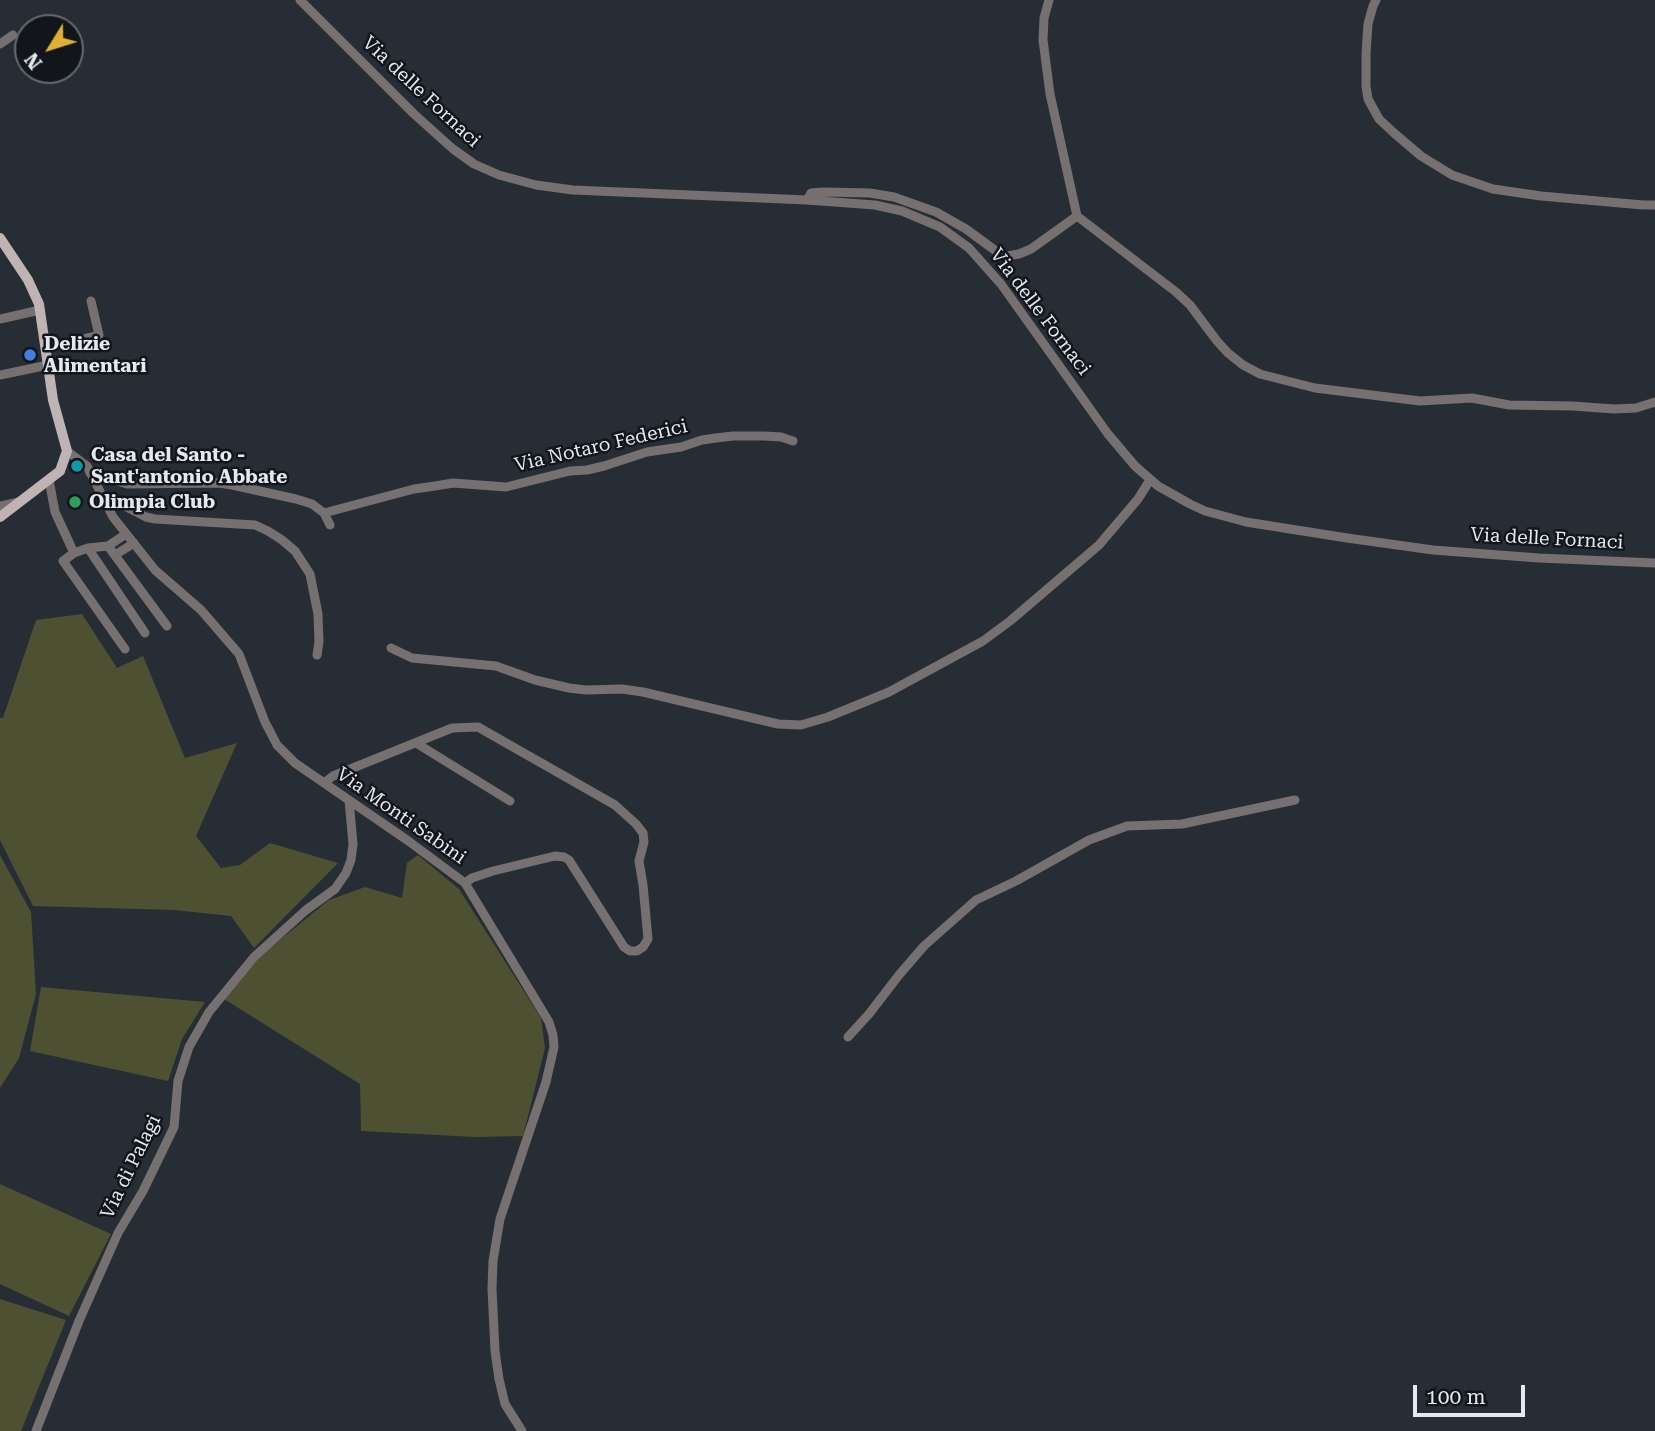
<!DOCTYPE html>
<html>
<head>
<meta charset="utf-8">
<style>
	body { margin:0 }
	#map { position:relative; width:1655px; height:1431px; overflow:hidden; background:#272d35; font-family:"Roboto Serif",serif }
	canvas { display:block }
	.north { position:absolute; left:14px; top:14px; width:70px; height:70px; box-sizing:border-box; background:#121519; border:2px solid #666a6e; border-radius:50%; rotate:232deg; font-size:19px; font-weight:700; line-height:28px; text-align:center; color:#e4e9ee }
	.north::after { content:''; display:block; margin:auto; width:24px; height:32px; background:#e1af34; clip-path:polygon(50% 0,100% 100%,50% 72%,0 100%) }
	.scale { position:absolute; left:1413px; top:1385px; width:112px; height:32px; box-sizing:border-box; border:4px solid #e4e9ee; border-top:0; padding-left:9px; font-size:21px; line-height:24px; white-space:nowrap; color:#e4e9ee; -webkit-text-stroke:5px #121519; paint-order:stroke }
</style>
</head>
<body>
<div id="map">
<canvas width="1655" height="1431"></canvas>
<div class="north">N</div>
<div class="scale">100 m</div>
</div>
<script>
const context = document.querySelector('canvas').getContext('2d');
context.lineJoin = 'round';
function fillPath(path, color) { context.fillStyle = color; context.fill(path, 'evenodd'); }
const poly = rows => new Path2D(rows.map(r => 'M' + r).join(''));
function stroke(path, color, width, dash) { context.strokeStyle = color; context.lineWidth = width; context.lineCap = dash ? 'butt' : 'round'; context.setLineDash(dash || []); context.stroke(path); }
function drawText(font, color, halo, rows, align = 'center') {
  context.font = font + ' "Roboto Serif",serif'; context.lineWidth = 5; context.setLineDash([]); context.textBaseline = 'middle'; context.strokeStyle = halo; context.fillStyle = color; for (const [text, x, y, turn = 0] of rows) {
    context.save(); context.translate(x, y); context.rotate((+turn || 0) * Math.PI / 180); context.textAlign = isNaN(turn) ? turn : align; if (halo) context.strokeText(text, 0, 0); context.fillText(text, 0, 0); context.restore();
  }
}
fillPath(poly([
	[82,614,117,668,143,656,185,758,237,743,196,836,221,868,240,865,270,843,338,863,254,948,231,916,174,910,33,906,0,840,0,718,3,718,36,620],
	[0,855,31,912,36,994,19,1058,0,1088],
	[418,855,459,889,541,1018,545,1048,523,1136,475,1137,361,1131,360,1084,224,999,254,961,329,900,365,887,402,898,407,863],
	[41,987,205,1002,182,1039,168,1081,30,1051],
	[0,1184,111,1234,69,1316,0,1284],
	[0,1299,66,1320,21,1431,0,1431]
]), '#4d5132');
stroke(poly([
	[300,0,414,114,453,149,474,164,499,175,536,185,573,190,807,200,875,205,902,211,940,227,969,248,1001,284,1108,434,1135,466,1158,486,1190,504,1205,511,1246,522,1347,538,1433,550,1539,558,1655,563],
	[1376,0,1373,6,1368,24,1366,54,1366,86,1368,99,1379,119,1394,133,1421,156,1452,175,1493,189,1541,196,1643,205,1655,205],
	[0,44,13,35],
	[807,200,811,193,824,192,870,193,894,197,936,212,966,229,1000,254,1007,256,1019,254,1031,249,1077,216,1050,94,1043,40,1044,18,1049,0],
	[1077,216,1176,292,1190,305,1217,341,1228,353,1243,365,1260,374,1315,388,1420,401,1472,398,1509,405,1573,406,1614,409,1636,408,1655,402],
	[0,319,40,310],
	[46,348,99,335,91,301],
	[0,375,48,365],
	[67,451,87,466,113,517,155,570,201,610,239,654,265,722,277,745,295,763,407,840,465,883,549,1022,553,1035,554,1047,546,1082,500,1219,493,1261,492,1289,495,1351,499,1379,505,1404,522,1431],
	[90,473,127,484,219,483,232,485,296,499,312,504,324,513,414,489,435,486,453,483,506,487,570,471,587,470,604,466,647,452,681,447,702,440,716,438,733,436,764,436,781,437,793,441],
	[49,480,55,512,74,553],
	[106,503,117,502,146,517,155,519,255,525,268,531,282,540,295,551,310,574,318,614,319,642,317,655],
	[0,506,19,502],
	[324,513,330,525],
	[108,546,126,534],
	[88,548,108,546,167,626],
	[115,555,134,543],
	[391,648,412,658,496,666,535,680,569,688,586,690,622,689,643,692,778,724,801,725,828,717,889,692,983,641,1010,621,1099,545,1138,499,1150,480],
	[125,649,63,561,74,553,88,548,145,633],
	[416,743,510,801],
	[324,783,333,776,452,728,478,727,615,805,636,824,643,833,644,842,639,861,643,885,648,939,643,947,637,951,630,951,624,947,569,860,564,857,555,856,493,871,472,878,465,883],
	[848,1037,869,1014,899,975,924,946,976,900,1016,881,1089,840,1127,826,1182,824,1295,800],
	[36,1431,79,1321,118,1233,143,1191,174,1127,178,1081,189,1047,209,1012,254,957,306,910,335,889,346,873,351,860,353,844,349,800]
]), '#767070', 9);
stroke(poly([
	[0,238,28,280,39,304,53,400,67,451,60,471,0,517]
]), '#bfb3b3', 10);
for (const [x, y, r, color] of [
	[30,355,7,"#3f7fe0"],
	[77,466,7,"#0f9aa8"],
	[75,502,7,"#2e9e5b"]
]) { const dot = new Path2D(); dot.arc(x, y, r, 0, 2 * Math.PI); context.fillStyle = color; context.fill(dot); stroke(dot, '#121519', 2.5); }
drawText('19px', '#e4e9ee', '#121519', [
	["Via delle Fornaci",421,92,43],
	["Via delle Fornaci",1040,312,53],
	["Via Notaro Federici",601,446,-13],
	["Via delle Fornaci",1547,539,3],
	["Via Monti Sabini",401,816,35],
	["Via di Palagi",131,1167,-64]
]);
drawText('bold 19px', '#e4e9ee', '#121519', [
	["Delizie",44,344],
	["Alimentari",44,366],
	["Casa del Santo -",91,455],
	["Sant'antonio Abbate",91,477],
	["Olimpia Club",89,502]
], 'left');
</script>
</body>
</html>
